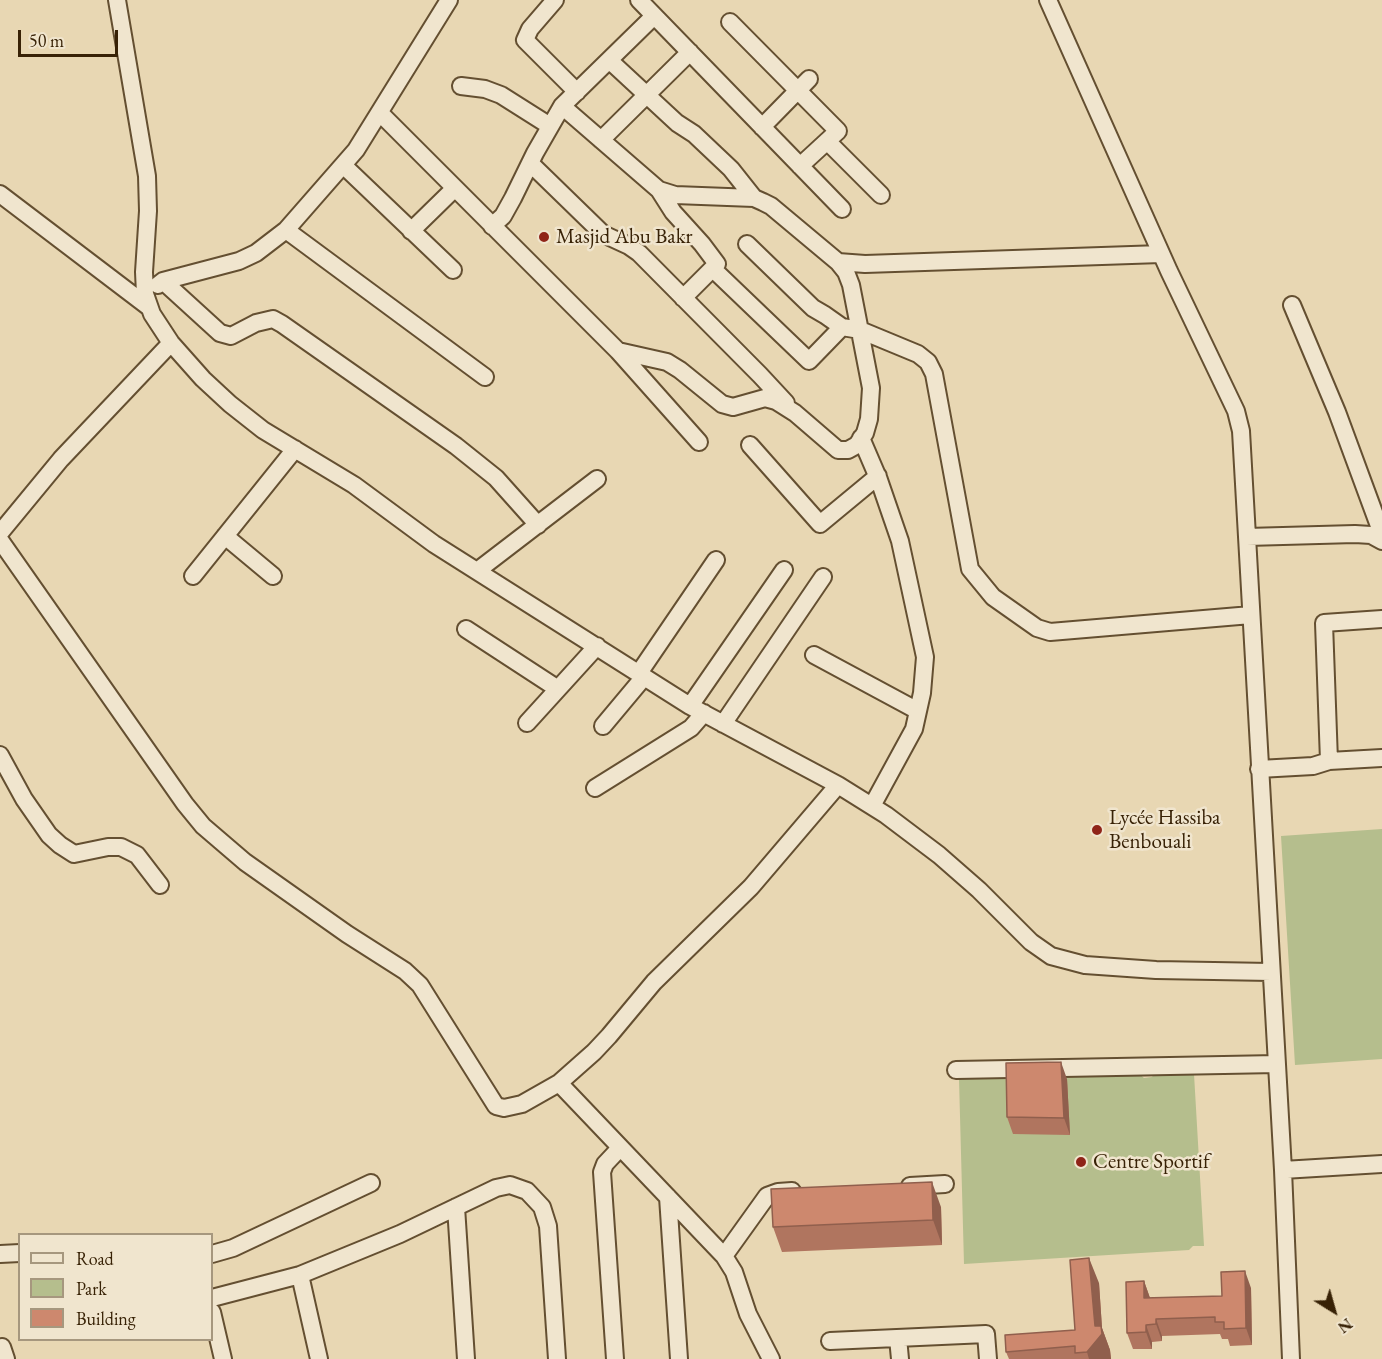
<!DOCTYPE html>
<html>
<head>
<meta charset="utf-8">
<style>
	body { margin:0 }
	#map { position:relative; width:1382px; height:1359px; overflow:hidden; background:#e8d7b3; font-family:"EB Garamond",serif }
	canvas { display:block }
	.legend { position:absolute; left:18px; top:1233px; width:195px; height:108px; box-sizing:border-box; background:#f0e5ce; border:2px solid #a6977e; margin:0; padding:8px 10px; list-style:none; font-size:18px; color:#382206 }
	.legend li { display:flex; align-items:center; gap:12px; height:30px }
	.legend b { width:30px; border:2px solid #a6977e }
	.north { position:absolute; left:1304px; top:1281px; width:60px; height:60px; -webkit-text-stroke:4px #f0e5ce; paint-order:stroke; rotate:143deg; font-size:16px; font-weight:700; line-height:24px; text-align:center; color:#382206 }
	.north::after { content:''; display:block; margin:auto; width:21px; height:27px; background:#382206; clip-path:polygon(50% 0,100% 100%,50% 72%,0 100%) }
	.scale { position:absolute; left:18px; top:30px; width:100px; height:27px; box-sizing:border-box; border:3px solid #382206; border-top:0; padding-left:8px; font-size:18px; line-height:21px; white-space:nowrap; color:#382206; -webkit-text-stroke:4px #f0e5ce; paint-order:stroke }
</style>
</head>
<body>
<div id="map">
<canvas width="1382" height="1359"></canvas>
<ul class="legend">
<li><b style="height:8px;background:#f0e5ce"></b>Road</li>
<li><b style="height:16px;background:#b5be8d"></b>Park</li>
<li><b style="height:16px;background:#cd886e"></b>Building</li>
</ul>
<div class="north">N</div>
<div class="scale">50 m</div>
</div>
<script>
const context = document.querySelector('canvas').getContext('2d');
context.lineJoin = 'round';
function fillPath(path, color) { context.fillStyle = color; context.fill(path, 'evenodd'); }
const poly = rows => new Path2D(rows.map(r => 'M' + r).join(''));
function stroke(path, color, width, dash) { context.strokeStyle = color; context.lineWidth = width; context.lineCap = dash ? 'butt' : 'round'; context.setLineDash(dash || []); context.stroke(path); }
function drawText(font, color, halo, rows, align = 'center') {
  context.font = font + ' "EB Garamond",serif'; context.lineWidth = 5; context.setLineDash([]); context.textBaseline = 'middle'; context.strokeStyle = halo; context.fillStyle = color; for (const [text, x, y, turn = 0] of rows) {
    context.save(); context.translate(x, y); context.rotate((+turn || 0) * Math.PI / 180); context.textAlign = isNaN(turn) ? turn : align; if (halo) context.strokeText(text, 0, 0); context.fillText(text, 0, 0); context.restore();
  }
}
fillPath(poly([
	[1382,829,1382,1059,1295,1065,1281,836],
	[1138,1073,1144,1078,1152,1077,1155,1073,1194,1074,1204,1246,1193,1246,1189,1250,964,1264,959,1079]
]), '#b5be8d');
const minor = poly([
	[117,0,147,176,148,211,144,272,145,294,152,314,171,343,203,379,230,404,263,430,354,485,434,544,690,706,838,785,886,815,939,855,979,890,1031,942,1051,956,1085,965,1156,970,1271,972],
	[555,0,530,29,525,40,577,92],
	[639,0,842,209],
	[1048,0,1169,271,1236,411,1241,431,1283,1170,1291,1359],
	[730,22,838,131,800,166],
	[609,60,677,123,694,134,731,169,754,198],
	[461,86,485,89,501,95,550,126],
	[380,113,618,351,667,362,680,370,722,404,733,407,765,398,776,401,795,413,838,450,848,450,857,445,865,433,869,419,871,388,851,285,846,272,838,262,771,206,763,202,754,198,675,195,659,190,562,106],
	[762,127,809,79],
	[601,140,690,52],
	[827,141,881,195],
	[530,163,603,234,629,246,639,253,760,375,786,403],
	[343,165,453,270],
	[659,190,673,212,702,244,717,264,683,298],
	[0,194,150,308],
	[492,226,503,216,513,198,535,153,562,106,654,16],
	[286,230,485,377],
	[411,231,455,188],
	[747,244,813,308,825,315,842,327,860,330,918,354,928,362,934,374,970,569,993,597,1037,628,1050,632,1251,615],
	[838,262,865,264,1161,254],
	[713,269,809,361,842,327],
	[163,281,220,333,231,336,256,323,273,319,282,324,456,446,496,478,538,525],
	[158,285,163,281,239,261,256,253,286,230,356,150,449,0],
	[1292,305,1337,412,1382,534],
	[618,351,699,442],
	[861,438,879,480,900,541,925,657,922,693,914,729,872,806],
	[750,445,820,524,878,476],
	[0,533,61,459,171,343],
	[225,536,273,576],
	[1247,537,1355,534,1371,535,1382,541],
	[0,540,185,804,203,826,245,862,347,934,405,971,420,985,496,1106,504,1108,522,1104,559,1083,594,1052,609,1036,654,982,751,887,838,785],
	[477,571,597,479],
	[193,576,295,449],
	[1382,619,1324,623,1329,761,1382,758],
	[466,629,558,689],
	[814,655,918,711],
	[639,673,716,560],
	[690,706,784,570],
	[527,723,597,646],
	[723,724,823,577],
	[603,726,644,677],
	[0,755,24,799,49,835,60,845,74,854,108,847,121,847,137,855,160,885],
	[1259,769,1313,766,1329,761],
	[595,788,691,728,704,713],
	[956,1070,1277,1064],
	[559,1083,724,1256,734,1272,748,1314,771,1359],
	[1283,1170,1382,1164],
	[910,1186,945,1184],
	[668,1197,679,1359],
	[456,1207,466,1359],
	[0,1254,20,1253],
	[212,1254,233,1248,371,1183],
	[724,1256,767,1196,778,1192,792,1191],
	[300,1275,319,1359],
	[212,1298,300,1275,400,1234,496,1188,510,1185,527,1191,542,1207,548,1226,557,1359],
	[212,1312,223,1359],
	[898,1338,900,1359],
	[830,1341,986,1334,988,1359],
	[2,1347,6,1359],
	[615,1359,602,1172,605,1164,620,1148]
]);
stroke(minor, '#644f31', 20);
stroke(minor, '#f0e5ce', 16);
fillPath(poly([
	[1067,1079,1070,1135,1013,1134,1007,1117],
	[941,1207,942,1245,782,1252,773,1227],
	[1144,1281,1150,1298,1222,1296,1251,1288,1252,1345,1230,1346,1228,1339,1222,1339,1220,1334,1162,1336,1162,1341,1152,1342,1152,1349,1133,1349,1127,1333],
	[1099,1283,1102,1328,1110,1350,1111,1359,1009,1359,1006,1352,1075,1330]
]), '#b0755f');
fillPath(poly([
	[1061,1062,1067,1079,1070,1135,1064,1118],
	[932,1182,941,1207,942,1245,933,1220],
	[1089,1258,1099,1283,1102,1328,1110,1350,1111,1359,1089,1359,1087,1352,1095,1326],
	[1245,1271,1251,1288,1252,1345,1246,1328],
	[1144,1281,1150,1298,1144,1298],
	[1156,1319,1162,1336,1162,1341,1156,1324],
	[1146,1325,1152,1342,1152,1349,1146,1332]
]), '#905f4d');
const building = poly([
	[1061,1062,1064,1118,1007,1117,1006,1063,1061,1062],
	[932,1182,933,1220,773,1227,771,1189,932,1182],
	[1089,1258,1095,1326,1101,1326,1102,1334,1087,1352,1075,1353,1075,1346,1006,1352,1005,1335,1075,1330,1070,1260,1089,1258],
	[1245,1271,1246,1328,1224,1329,1224,1322,1215,1322,1215,1317,1156,1319,1156,1324,1146,1325,1146,1332,1127,1333,1126,1282,1144,1281,1144,1298,1222,1296,1221,1272,1245,1271]
]);
fillPath(building, '#cd886e');
stroke(building, '#905f4d', 1.5);
for (const [x, y, r, color] of [
	[544,237,6,"#8f2418"],
	[1097,830,6,"#8f2418"],
	[1081,1162,6,"#8f2418"]
]) { const dot = new Path2D(); dot.arc(x, y, r, 0, 2 * Math.PI); context.fillStyle = color; context.fill(dot); stroke(dot, '#f0e5ce', 2); }
drawText('21px', '#382206', '#f0e5ce', [
	["Masjid Abu Bakr",556,237],
	["Lycée Hassiba",1109,818],
	["Benbouali",1109,842],
	["Centre Sportif",1093,1162]
], 'left');
</script>
</body>
</html>
